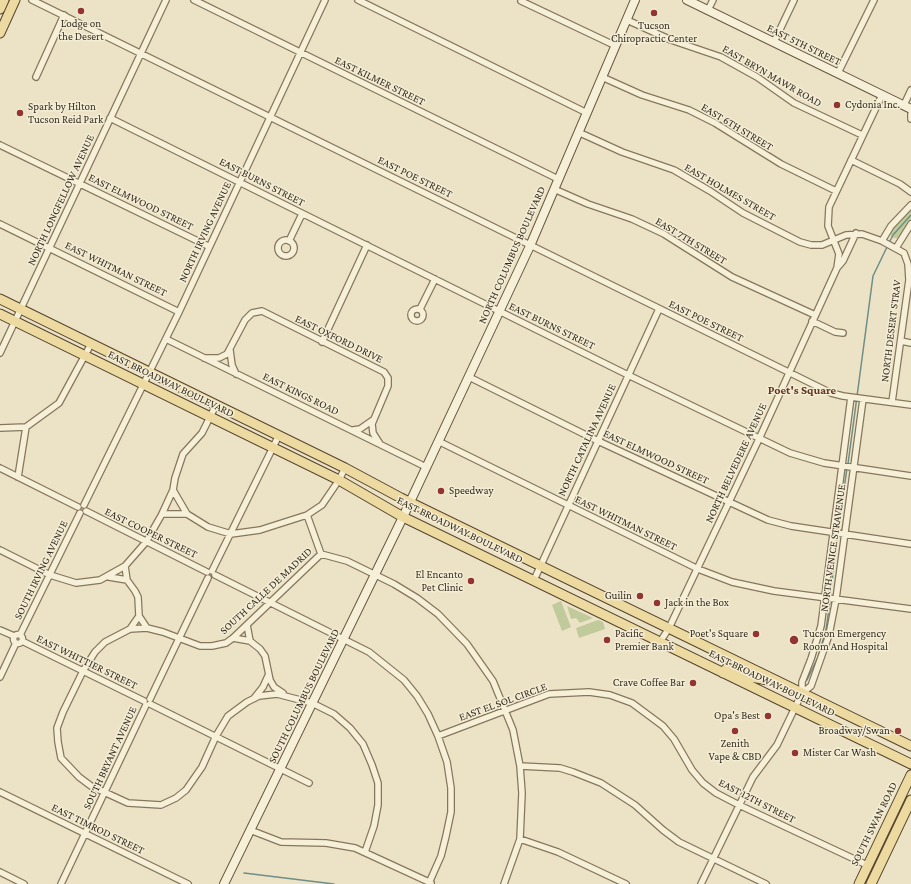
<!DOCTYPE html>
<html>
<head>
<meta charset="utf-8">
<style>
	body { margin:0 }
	canvas { display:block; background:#ece3c6 }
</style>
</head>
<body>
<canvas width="911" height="884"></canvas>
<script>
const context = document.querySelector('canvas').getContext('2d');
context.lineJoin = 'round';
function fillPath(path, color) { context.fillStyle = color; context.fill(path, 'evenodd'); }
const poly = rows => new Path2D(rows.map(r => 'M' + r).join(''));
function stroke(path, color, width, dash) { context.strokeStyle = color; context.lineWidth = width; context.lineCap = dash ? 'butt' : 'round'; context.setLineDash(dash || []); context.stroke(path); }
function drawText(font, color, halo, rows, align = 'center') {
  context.font = font + ' "Crimson Pro",serif'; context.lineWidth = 3; context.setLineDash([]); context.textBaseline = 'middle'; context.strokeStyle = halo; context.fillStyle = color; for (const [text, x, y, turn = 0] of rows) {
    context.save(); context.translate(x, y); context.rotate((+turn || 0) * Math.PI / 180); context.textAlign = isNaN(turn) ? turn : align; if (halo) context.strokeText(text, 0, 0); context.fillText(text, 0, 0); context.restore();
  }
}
fillPath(poly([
	[911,207,911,221,898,238,893,238,890,234,890,230],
	[561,601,571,627,562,631,552,605],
	[567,606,593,618,580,623,576,618,571,619],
	[598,620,603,622,605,629,579,638,576,628]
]), '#c1ca9a');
stroke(poly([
	[889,243,893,235,911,215],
	[848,464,873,276,887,247],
	[838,531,847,468],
	[830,597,838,535],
	[807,680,818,657,826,630,830,601],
	[244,873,334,884]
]), '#6e8e88', 1.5);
const street = poly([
	[32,0,831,393,843,396,911,405],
	[194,0,558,179],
	[358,0,587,113],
	[521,1,616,46],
	[708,10,713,0],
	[627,20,671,40,721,57,757,77,794,103,862,135],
	[774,42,794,0],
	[838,73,874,0],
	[36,77,64,15],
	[602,77,642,95,689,110,715,123,781,164,836,191],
	[904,105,911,90],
	[911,114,911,119],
	[110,118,628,375,790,453,824,463,911,476],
	[578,132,622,152,674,170,710,191,743,213,800,242,811,245,822,245,846,235,862,234,882,241,904,253,908,264,909,280,892,402],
	[0,145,208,246],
	[851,160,900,184,911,192],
	[554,189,588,204,632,219,664,234,732,277,815,315],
	[0,224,179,312],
	'278 248a8 8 0 1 1 16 0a8 8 0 1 1-16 0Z',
	[289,241,302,214],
	[882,241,891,226,911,205],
	[896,248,911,224],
	[837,268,843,261,856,233],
	'411 315a6 6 0 1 1 12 0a6 6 0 1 1-12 0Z',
	[420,309,435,279],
	[812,321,835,332,843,333],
	[166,339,426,467],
	[901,341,911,343],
	[322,342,367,245],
	[230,350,232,365,236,374],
	[0,353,166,0],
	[204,358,219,358,227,354,245,320,252,313,262,311,384,372,388,378,388,386,372,424,373,433,380,444],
	[469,377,598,441,768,520,791,526,911,544],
	[26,427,59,403,91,344],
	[0,428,26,427],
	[353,430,360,429,373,420],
	[438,441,698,569,732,582,774,591,911,609],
	[0,468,78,507],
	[18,477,26,427],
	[173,490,187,514],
	[84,505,179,312,325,0],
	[86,511,207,572],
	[162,514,187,514,208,527,231,534,260,530,307,515,322,505,339,480,345,468],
	[307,515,321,554],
	[0,550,50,575,76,583,100,580,125,566,146,542,162,514,173,490,175,478,183,454,202,433,216,405],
	[321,554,233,638,226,643,212,646,200,646,163,632,147,628,130,629,105,642,95,652,83,671,63,712,57,728,58,742,61,758,79,777,91,786,128,803,161,805,176,798,186,790,202,767,216,736,228,716,247,702,259,696,277,694,312,703,334,714,350,728,363,744,372,765,378,783,378,805,374,826,365,852],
	[321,554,347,561,394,584,417,598,438,614,467,644,493,681,513,730,520,766,522,793,520,839,504,884],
	[125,566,127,580],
	[212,571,279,435],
	[215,575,369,652,404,680,417,696,428,714,438,736,447,762,451,788,451,812,446,836,441,856,429,883],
	[109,577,127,580,135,591,138,597,139,616,147,628],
	[534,580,659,309],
	[247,625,250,641,260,649,265,656,270,680,274,687,283,693],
	[130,629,139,616],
	[0,630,14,636],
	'13.5 639a4.5 4.5 0 1 1 9 0a4.5 4.5 0 1 1-9 0Z',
	[20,635,80,513],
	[233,638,250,641],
	[22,641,144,701],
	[660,642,669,628,759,439,837,268,839,254,828,226,829,207,882,95],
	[0,677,16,643],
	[802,693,811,686,829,635,836,599,863,399],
	[255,697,263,687,268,676],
	[150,699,208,578],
	[150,704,309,783],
	[438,736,549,694,589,692,610,695,632,703,663,726,674,739,692,770,703,783,716,793,739,805,867,865],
	[520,766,560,768,573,772,601,783,635,805,663,830,679,842,766,884],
	[0,792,188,884],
	[250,830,281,842,326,843,355,848,431,883],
	[520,839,558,852,626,884],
	[0,872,24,884],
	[61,884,146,705],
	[701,884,753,777,777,745,802,693,802,682,811,659,821,626,851,397]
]);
const secondary = poly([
	[687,0,911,109],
	[224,884,403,517,530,246,635,0]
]);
const primary = poly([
	[0,9,4,0],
	[0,33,15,0],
	[0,299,345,468,401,498,911,746],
	[0,314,339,480,403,517,911,764],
	[723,673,726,669,731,669,751,677,768,680],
	[859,884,911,775],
	[871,884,911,800]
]);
stroke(street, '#86765c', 8);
stroke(secondary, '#685740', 10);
stroke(primary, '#544430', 11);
stroke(street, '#f7f0d9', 5.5);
stroke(secondary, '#f7f0d9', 8);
stroke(primary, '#eddaa0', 9);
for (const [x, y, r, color] of [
	[81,11,4,"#923530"],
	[654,13,4,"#923530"],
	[837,105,4,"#923530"],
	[20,113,4,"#923530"],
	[441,491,4,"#923530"],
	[471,581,4,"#923530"],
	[640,596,4,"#923530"],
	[657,603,4,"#923530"],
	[756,634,4,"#923530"],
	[607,640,4,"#923530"],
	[794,640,5,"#923530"],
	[693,683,4,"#923530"],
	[768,716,4,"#923530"],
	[735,731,4,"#923530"],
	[898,731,4,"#923530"],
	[795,753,4,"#923530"]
]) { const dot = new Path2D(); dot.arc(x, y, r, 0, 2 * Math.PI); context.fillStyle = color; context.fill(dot); stroke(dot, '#f4edd5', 1.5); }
drawText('11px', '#372d20', '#f4edd5', [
	["Lodge on",81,24,"center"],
	["the Desert",81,37,"center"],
	["Tucson",654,26,"center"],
	["Chiropractic Center",654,39,"center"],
	["Cydonia Inc.",845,105],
	["Spark by Hilton",28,107],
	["Tucson Reid Park",28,120],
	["Speedway",449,491],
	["El Encanto",463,575,"right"],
	["Pet Clinic",463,588,"right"],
	["Guilin",632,596,"right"],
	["Jack in the Box",665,603],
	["Pacific",615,634],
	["Premier Bank",615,647],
	["Poet's Square",748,634,"right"],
	["Tucson Emergency",803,634],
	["Room And Hospital",803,647],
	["Crave Coffee Bar",685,683,"right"],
	["Opa's Best",760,716,"right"],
	["Broadway/Swan",890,731,"right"],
	["Zenith",735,744,"center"],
	["Vape & CBD",735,757,"center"],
	["Mister Car Wash",803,753]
], 'left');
drawText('11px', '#372d20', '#f4edd5', [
	["EAST 5TH STREET",804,45,26],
	["EAST BRYN MAWR ROAD",772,76,30],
	["EAST KILMER STREET",380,81,26],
	["EAST 6TH STREET",737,127,31],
	["EAST POE STREET",415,177,26],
	["EAST BURNS STREET",262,182,27],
	["EAST HOLMES STREET",730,192,30],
	["NORTH LONGFELLOW AVENUE",61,200,-65],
	["EAST ELMWOOD STREET",141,202,26],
	["NORTH IRVING AVENUE",205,232,-65],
	["EAST 7TH STREET",691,241,31],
	["NORTH COLUMBUS BOULEVARD",512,255,-66],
	["EAST WHITMAN STREET",116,269,26],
	["EAST POE STREET",706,321,26],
	["EAST BURNS STREET",552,326,26],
	["NORTH DESERT STRAV",891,331,-83],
	["EAST OXFORD DRIVE",339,339,26],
	["EAST BROADWAY BOULEVARD",171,384,26],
	["EAST KINGS ROAD",301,394,26],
	["NORTH CATALINA AVENUE",587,440,-65],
	["EAST ELMWOOD STREET",656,457,25],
	["NORTH BELVEDERE AVENUE",736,463,-65],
	["EAST WHITMAN STREET",626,523,26],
	["EAST BROADWAY BOULEVARD",460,530,26],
	["EAST COOPER STREET",151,533,26],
	["NORTH VENICE STRAVENUE",833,548,-82],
	["SOUTH IRVING AVENUE",41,570,-64],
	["SOUTH CALLE DE MADRID",266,591,-43],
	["EAST WHITTIER STREET",87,662,26],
	["EAST BROADWAY BOULEVARD",772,683,26],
	["SOUTH COLUMBUS BOULEVARD",304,696,-64],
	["EAST EL SOL CIRCLE",503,702,-20],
	["SOUTH BRYANT AVENUE",110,758,-65],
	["EAST 12TH STREET",757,801,27],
	["SOUTH SWAN ROAD",874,824,-64],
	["EAST TIMROD STREET",98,829,26]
]);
drawText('bold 12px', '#623321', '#f4edd5', [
	["Poet's Square",802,390]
]);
</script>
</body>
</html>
